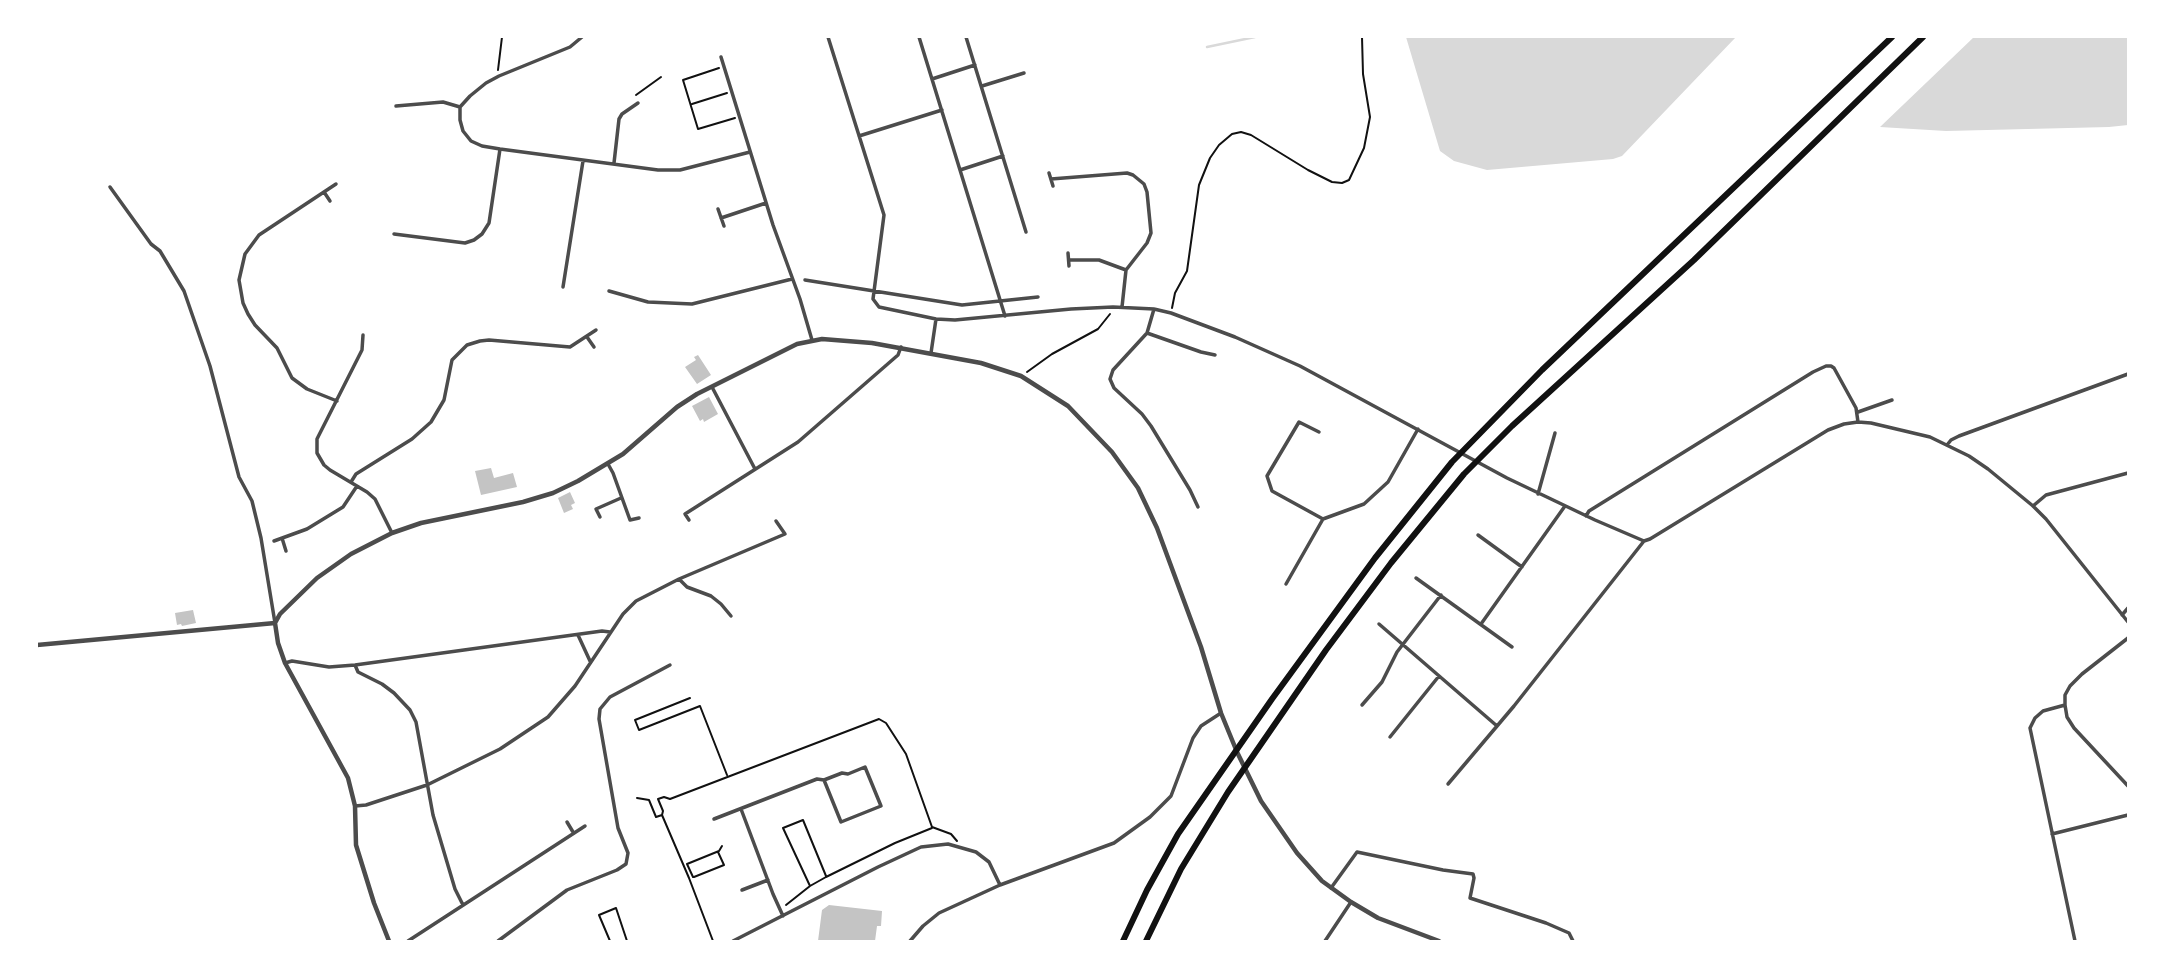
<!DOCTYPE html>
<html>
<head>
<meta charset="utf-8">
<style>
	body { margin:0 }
	#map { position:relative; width:2165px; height:978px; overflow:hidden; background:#fff; font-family:Cabin,sans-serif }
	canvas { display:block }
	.frame { position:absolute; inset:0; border:38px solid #fff; pointer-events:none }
</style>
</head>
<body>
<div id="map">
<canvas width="2165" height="978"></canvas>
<div class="frame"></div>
</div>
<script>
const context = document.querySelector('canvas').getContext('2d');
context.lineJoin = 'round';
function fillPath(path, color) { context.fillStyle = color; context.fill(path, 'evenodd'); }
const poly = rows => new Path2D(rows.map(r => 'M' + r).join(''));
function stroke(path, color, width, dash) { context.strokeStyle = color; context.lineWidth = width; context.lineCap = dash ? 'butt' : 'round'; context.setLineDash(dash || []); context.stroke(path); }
fillPath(poly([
	[1406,37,1736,37,1622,156,1613,159,1487,170,1454,161,1440,151],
	[1974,37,2128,37,2128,125,2109,127,1946,131,1880,127]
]), '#d9d9d9');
stroke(poly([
	[1207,47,1255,37]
]), '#d9d9d9', 2.5);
fillPath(poly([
	[698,355,711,375,697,384,685,367,696,360,694,357],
	[709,397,718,414,704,422,703,419,700,421,692,406],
	[491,468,494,478,513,473,517,487,481,495,475,471],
	[570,492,575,503,571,505,573,509,564,513,558,498],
	[193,610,196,623,182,626,181,624,177,625,175,613],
	[829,905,882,911,881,926,877,926,875,941,818,941,822,910]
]), '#c4c4c4');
stroke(poly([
	[719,68,683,80,698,129,735,118],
	[498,70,502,37],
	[636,95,661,77],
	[692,104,727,93],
	[1172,308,1175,293,1187,271,1199,185,1210,158,1219,145,1232,134,1241,132,1251,135,1308,170,1332,182,1342,183,1349,180,1364,148,1370,117,1363,74,1362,37],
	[1027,372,1052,354,1098,329,1110,314],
	[690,698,635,720,639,730,700,706,727,775],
	[637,798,649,800,656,817,662,815],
	[693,877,687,864,719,851,722,846],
	[694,877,724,865,718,852],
	[810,886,783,828,803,820,826,876],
	[786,905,810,886,826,877,895,843,932,828],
	[610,941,599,915,616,908,627,941],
	[713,941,689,878,662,815,663,811,658,799,664,797,670,799,879,719,886,723,906,754,932,827,951,834,957,841]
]), '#111', 2);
stroke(poly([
	[582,37,570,47,499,76,486,83,470,96,460,107,460,120,463,131,471,141,482,146,500,149,658,170,680,170,750,152],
	[828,37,884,215,873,299,879,307,936,319,955,320,1071,309,1113,307,1154,309,1171,313,1235,337,1300,366,1507,478,1595,520,1644,541],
	[919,37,1005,316],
	[966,37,1026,232],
	[721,57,773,225,800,299,812,340],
	[932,79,975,65],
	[982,86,1024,73],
	[396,106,443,102,460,107],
	[859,136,942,110],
	[614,163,619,119,622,114,638,103],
	[960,170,1003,156],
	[1049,173,1053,186],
	[1051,179,1127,173,1133,175,1144,184,1147,192,1151,233,1147,243,1126,270,1122,307],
	[336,184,259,235,245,254,239,280,243,303,248,314,255,325,277,348,292,378,307,389,337,401],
	[110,187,151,244,160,251,184,291,210,366,239,477,252,501,261,538,275,623],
	[324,192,330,201],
	[718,209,724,226],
	[721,218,766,203],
	[394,234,465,243,474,240,482,234,489,223,500,149],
	[1068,253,1069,266],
	[1069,260,1099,260,1126,270],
	[805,280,962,305,1038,297],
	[563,287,583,161],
	[609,291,648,302,692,304,792,279],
	[1154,309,1147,333,1113,370,1110,379,1114,388,1142,414,1151,426,1190,490,1198,507],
	[1147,333,1201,352,1215,355],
	[363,335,362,350,320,433,317,439,317,453,324,465,330,470,367,492,375,499,392,533],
	[587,337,594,347],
	[931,353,936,319],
	[712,387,755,469],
	[1858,412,1892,400],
	[1319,432,1299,422,1267,476,1272,491,1323,519,1364,504,1388,482,1418,429],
	[1947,445,1951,440,1959,436,2128,374],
	[608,464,613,473,630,520,639,518],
	[351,482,356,474,412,439,431,422,444,400,452,360,467,345,480,341,489,340,570,347,596,330],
	[1538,494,1555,433],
	[2033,506,2046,495,2128,473],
	[1586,516,1589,511,1813,372,1826,366,1831,366,1834,368,1856,408,1858,422],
	[600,517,596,509,621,498],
	[689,520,685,514,798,442,898,355,901,347],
	[1478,535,1522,567],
	[282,538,286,551],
	[274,541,307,529,343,507,357,486],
	[1416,578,1512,647],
	[679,579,785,534,776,521],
	[1286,584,1323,519],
	[2122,615,2128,608],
	[1379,624,1497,726],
	[1481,624,1565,506],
	[578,635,590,661],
	[2128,638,2082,674,2070,686,2065,695,2065,705,2067,717,2074,728,2128,786],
	[285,663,292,661,329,667,355,665,602,631,610,632],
	[355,665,358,672,382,684,394,693,410,710,416,722,433,815,455,889,463,905],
	[1362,705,1382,682,1397,652,1441,595],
	[2065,705,2043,711,2035,718,2030,728,2075,941],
	[1390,737,1439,676],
	[1448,784,1514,706,1644,541,1650,539,1828,430,1844,424,1858,422,1871,423,1930,437,1969,456,1988,469,2033,506,2046,519,2128,622],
	[355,806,366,805,427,785,500,749,548,717,575,686,623,614,636,601,679,579,687,587,711,596,721,604,731,616],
	[741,809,773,894,783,916],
	[714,819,817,779,824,780,842,773,848,774,865,767,881,806,841,822,824,780],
	[567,822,573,832],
	[2052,834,2128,815],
	[1331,888,1357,852,1443,870,1473,874,1474,878,1470,898,1546,923,1569,933,1573,941],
	[742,890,768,880],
	[408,941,585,826],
	[498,941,567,890,617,870,626,864,628,853,618,828,599,719,600,709,610,697,670,665],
	[733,941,878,867,921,847,948,844,976,852,989,862,1000,885],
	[910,941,923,926,939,913,1000,885,1114,843,1150,817,1171,796,1193,738,1201,726,1221,713],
	[1325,941,1351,902]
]), '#4c4c4c', 3.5);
stroke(poly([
	[275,623,280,614,317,578,351,554,392,533,421,523,523,502,553,493,578,481,623,454,677,407,697,394,797,344,822,339,872,343,981,363,1021,376,1068,406,1112,452,1138,488,1157,528,1201,647,1221,713,1237,752,1261,801,1297,853,1322,881,1351,902,1378,918,1439,941],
	[275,623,278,643,285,663,348,778,355,806,356,845,374,903,389,941],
	[37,645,275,623]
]), '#4c4c4c', 4.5);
stroke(poly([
	[1123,941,1147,890,1178,834,1272,699,1375,558,1452,462,1542,370,1892,37],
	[1146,941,1181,869,1228,792,1326,650,1391,563,1464,474,1512,426,1694,260,1923,37]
]), '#111', 6);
</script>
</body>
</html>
